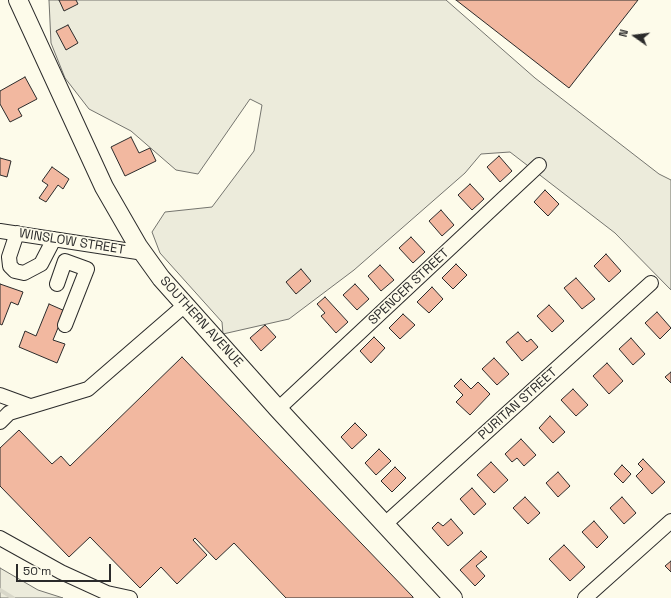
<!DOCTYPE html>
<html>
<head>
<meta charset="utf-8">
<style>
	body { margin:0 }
	#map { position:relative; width:671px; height:598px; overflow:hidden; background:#fdfbea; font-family:"Space Grotesk",sans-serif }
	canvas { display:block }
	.north { position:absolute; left:615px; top:16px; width:40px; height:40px; -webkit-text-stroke:3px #fdfbea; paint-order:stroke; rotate:284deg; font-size:11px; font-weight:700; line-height:16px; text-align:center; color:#2b2b2b }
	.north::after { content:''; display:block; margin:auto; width:14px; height:18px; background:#2b2b2b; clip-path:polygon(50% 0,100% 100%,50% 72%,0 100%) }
	.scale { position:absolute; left:16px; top:564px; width:95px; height:18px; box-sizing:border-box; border:2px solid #2b2b2b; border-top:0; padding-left:5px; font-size:12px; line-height:14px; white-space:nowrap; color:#2b2b2b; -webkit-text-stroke:3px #fdfbea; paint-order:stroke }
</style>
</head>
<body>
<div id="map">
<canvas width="671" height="598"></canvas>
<div class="north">N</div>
<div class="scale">50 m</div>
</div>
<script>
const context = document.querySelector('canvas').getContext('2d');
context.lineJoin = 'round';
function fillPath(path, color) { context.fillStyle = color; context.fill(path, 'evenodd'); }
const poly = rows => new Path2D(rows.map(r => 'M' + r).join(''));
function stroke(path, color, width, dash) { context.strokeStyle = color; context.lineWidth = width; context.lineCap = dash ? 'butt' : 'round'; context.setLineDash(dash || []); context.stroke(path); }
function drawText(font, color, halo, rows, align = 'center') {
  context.font = font + ' "Space Grotesk",sans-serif'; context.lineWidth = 3; context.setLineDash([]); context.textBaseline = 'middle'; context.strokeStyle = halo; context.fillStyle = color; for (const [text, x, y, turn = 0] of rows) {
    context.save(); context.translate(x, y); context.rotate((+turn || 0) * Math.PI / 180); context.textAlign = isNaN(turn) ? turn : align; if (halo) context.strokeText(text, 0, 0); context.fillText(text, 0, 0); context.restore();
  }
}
const green = poly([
	[49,0,446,0,535,78,659,174,671,180,671,290,615,233,510,152,481,154,465,173,354,270,289,319,223,334,222,322,160,253,152,232,165,212,212,207,254,151,262,105,250,99,198,174,176,170,131,131,89,109,65,78,51,43,49,0],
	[0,568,38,590,63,598,0,598,0,568]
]);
fillPath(green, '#ecebdb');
stroke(green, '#74746e', 1);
stroke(poly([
	[0,590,13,598]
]), '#d8d7c9', 4);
const building = poly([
	[59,0,76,0,78,4,64,11,59,0],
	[456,0,638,0,569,88,456,0],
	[68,25,78,43,66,50,56,31,68,25],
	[25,77,37,99,18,109,22,116,10,122,0,104,0,91,25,77],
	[131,137,139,153,150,148,156,161,125,176,111,147,131,137],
	[499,156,512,171,500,182,487,167,499,156],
	[0,158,11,161,7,177,0,175,0,158],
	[52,167,69,179,63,189,58,185,46,202,39,198,48,185,42,181,52,167],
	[470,184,484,199,472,210,458,195,470,184],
	[545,190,559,204,548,216,534,202,545,190],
	[441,210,454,225,442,236,429,221,441,210],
	[411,237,425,252,413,263,399,248,411,237],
	[606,254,621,271,609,282,594,266,606,254],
	[456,264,467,275,453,289,442,278,456,264],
	[380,265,394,280,381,291,368,276,380,265],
	[301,269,311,281,296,294,286,282,301,269],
	[576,278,595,299,582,309,564,288,576,278],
	[0,284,23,292,18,305,11,302,2,325,0,324,0,284],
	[355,284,369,299,357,310,343,295,355,284],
	[432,287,443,299,429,313,417,302,432,287],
	[325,297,348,322,336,333,321,316,325,313,317,304,325,297],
	[49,304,65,311,53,340,65,344,57,363,19,347,25,331,36,336,49,304],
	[549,305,564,321,552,332,537,316,549,305],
	[657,312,671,328,660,339,645,323,657,312],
	[403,314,415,325,400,339,389,328,403,314],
	[265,325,276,337,261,351,250,338,265,325],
	[518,332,527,342,531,339,538,347,522,361,506,342,518,332],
	[374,337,385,348,371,363,360,351,374,337],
	[631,338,645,354,633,365,619,349,631,338],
	[182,357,413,597,413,598,286,598,234,543,216,560,195,538,193,540,207,555,177,584,161,567,140,588,90,537,69,557,0,486,0,448,19,430,52,464,61,456,70,466,182,357],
	[494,358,509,374,497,385,482,369,494,358],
	[607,363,623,381,609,394,593,376,607,363],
	[671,372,671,383,665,377,671,372],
	[461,379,471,389,478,382,490,394,470,415,456,402,463,395,454,386,461,379],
	[573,389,588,405,576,416,561,400,573,389],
	[550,416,565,432,553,443,539,428,550,416],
	[355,423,367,435,352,449,341,437,355,423],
	[521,439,536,455,524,466,517,458,512,462,505,454,521,439],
	[379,449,391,461,376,475,365,463,379,449],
	[643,459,665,482,652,494,636,476,643,469,638,464,643,459],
	[491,462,508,480,494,493,477,475,491,462],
	[622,465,631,474,623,483,614,474,622,465],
	[395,467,406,478,392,492,381,481,395,467],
	[558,472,570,486,558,497,546,483,558,472],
	[472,488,486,504,474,515,460,499,472,488],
	[525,497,540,513,528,524,513,508,525,497],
	[622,497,636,513,624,524,610,508,622,497],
	[451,519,463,533,448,546,432,528,438,522,443,526,451,519],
	[594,521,608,537,597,548,582,532,594,521],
	[564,545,585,567,570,581,549,559,564,545],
	[481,551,487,557,476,566,485,576,475,586,460,570,481,551],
	[671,561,671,572,665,566,671,561]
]);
fillPath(building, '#f2b8a0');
stroke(building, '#2b2b2b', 1);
const minor = poly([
	[0,231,144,253],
	[17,233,9,257,10,266,15,271,24,273,41,264,54,239],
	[57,284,65,261,87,269,65,325],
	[0,395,30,406],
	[278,409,539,165],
	[0,422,9,413,88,389,185,305],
	[385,524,651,283],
	[0,538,61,572,107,593,130,598],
	[585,598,671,521]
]);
const major = poly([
	[18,0,104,187,138,246,161,278,278,409,453,598]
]);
stroke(minor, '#2b2b2b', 16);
stroke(major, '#2b2b2b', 20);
stroke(minor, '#fdfbea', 14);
stroke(major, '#fdfbea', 18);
drawText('13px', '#2b2b2b', '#fdfbea', [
	["WINSLOW STREET",72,242,9],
	["SPENCER STREET",409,287,-43],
	["SOUTHERN AVENUE",201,322,48],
	["PURITAN STREET",518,404,-42]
]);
</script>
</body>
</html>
